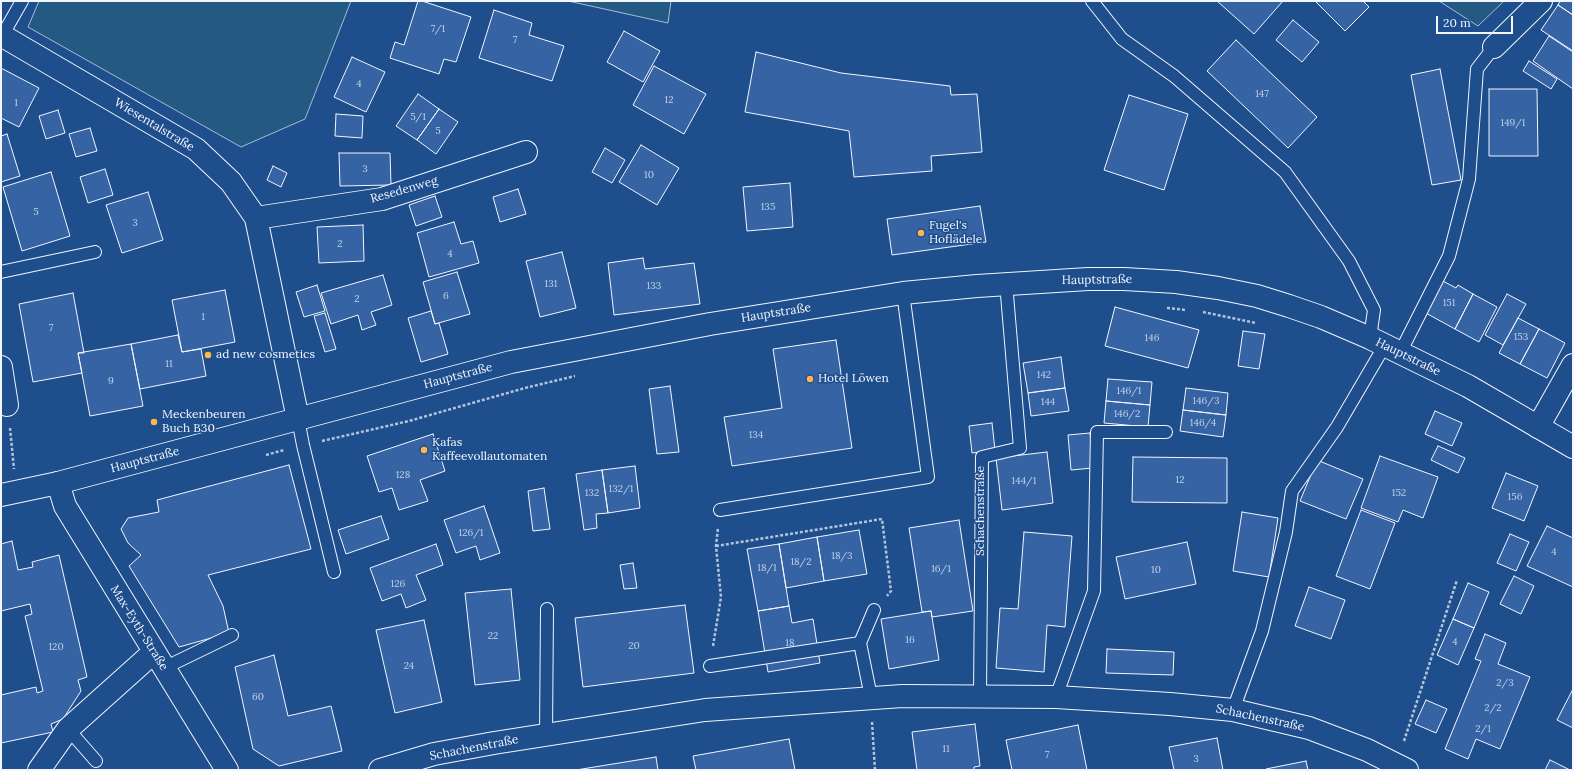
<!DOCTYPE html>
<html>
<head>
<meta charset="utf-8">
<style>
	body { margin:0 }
	#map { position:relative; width:1574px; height:771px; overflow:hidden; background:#1f4e8c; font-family:Lora,serif }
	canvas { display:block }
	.frame { position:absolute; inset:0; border:2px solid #f2f6ff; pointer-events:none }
	.scale { position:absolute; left:1436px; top:16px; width:77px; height:18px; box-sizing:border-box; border:2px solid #f2f6ff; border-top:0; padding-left:5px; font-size:12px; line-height:14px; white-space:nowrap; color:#f2f6ff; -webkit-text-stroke:3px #1f4e8c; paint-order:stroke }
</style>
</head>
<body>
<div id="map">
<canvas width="1574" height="771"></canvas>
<div class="frame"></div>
<div class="scale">20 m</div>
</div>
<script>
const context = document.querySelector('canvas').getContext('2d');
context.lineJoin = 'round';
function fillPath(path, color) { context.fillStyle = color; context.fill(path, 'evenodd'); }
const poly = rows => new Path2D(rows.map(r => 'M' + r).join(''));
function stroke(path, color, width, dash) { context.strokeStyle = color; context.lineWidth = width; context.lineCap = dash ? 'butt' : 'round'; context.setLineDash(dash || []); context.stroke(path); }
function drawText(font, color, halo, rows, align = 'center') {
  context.font = font + ' Lora,serif'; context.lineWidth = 3; context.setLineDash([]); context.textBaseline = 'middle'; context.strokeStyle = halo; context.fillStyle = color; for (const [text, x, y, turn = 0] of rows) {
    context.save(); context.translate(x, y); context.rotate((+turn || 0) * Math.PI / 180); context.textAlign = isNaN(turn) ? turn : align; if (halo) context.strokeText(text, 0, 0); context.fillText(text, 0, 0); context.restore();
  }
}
const green = poly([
	[39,1,351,1,305,119,241,147,28,27,39,1],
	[568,1,671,1,668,23,568,1],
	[1439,1,1504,1,1478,26,1439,1]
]);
fillPath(green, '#245a82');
stroke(green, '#a8bbd7', 1);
const building = poly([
	[418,1,422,1,471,17,456,62,444,59,439,74,390,58,395,42,404,45,418,1],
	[1217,1,1283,1,1254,34,1217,1],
	[1318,1,1363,1,1369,7,1345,31,1316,2,1318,1],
	[1560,1,1573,1,1573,15,1558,5,1560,1],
	[1558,5,1573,15,1573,51,1541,30,1558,5],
	[494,10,532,23,529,35,564,46,552,81,479,58,494,10],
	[1293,20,1319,42,1302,62,1276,40,1293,20],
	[624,31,660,51,643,82,607,62,624,31],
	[1549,36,1573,52,1573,89,1533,61,1549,36],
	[1236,40,1317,117,1288,148,1207,71,1236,40],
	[756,52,841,73,950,86,951,95,977,94,982,152,931,156,932,171,854,177,849,131,745,112,756,52],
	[352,57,385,72,366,112,334,97,352,57],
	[1529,61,1557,79,1551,89,1523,71,1529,61],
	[654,66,706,94,684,134,633,105,654,66],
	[1,68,39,88,19,127,1,118,1,68],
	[1440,69,1461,180,1432,185,1411,75,1440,69],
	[1489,89,1537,89,1538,156,1489,156,1489,89],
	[418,94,439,109,417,140,396,126,418,94],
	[1129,95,1188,114,1164,190,1104,170,1129,95],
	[439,109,458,122,436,154,417,140,439,109],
	[58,110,65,133,46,139,39,116,58,110],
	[336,114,363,116,362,138,335,136,336,114],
	[90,128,97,151,76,157,69,134,90,128],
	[7,134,20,176,1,182,1,136,7,134],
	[641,145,679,168,657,205,619,182,641,145],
	[605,148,625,160,612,183,592,172,605,148],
	[339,153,390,153,391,185,340,186,339,153],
	[273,166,287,173,281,187,267,180,273,166],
	[105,169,113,195,88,203,80,177,105,169],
	[51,172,70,236,22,251,3,187,51,172],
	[790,183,793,227,747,231,743,187,790,183],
	[518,189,526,214,500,222,493,197,518,189],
	[148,192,163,240,122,253,106,205,148,192],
	[435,196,442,217,416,226,409,205,435,196],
	[980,206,986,242,892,255,887,219,980,206],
	[454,222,461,244,473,241,479,263,429,277,417,233,454,222],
	[363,225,364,261,319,263,317,227,363,225],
	[562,252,576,308,540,317,526,261,562,252],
	[643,258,645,269,694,263,700,304,614,315,608,263,643,258],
	[457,272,470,314,435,324,423,282,457,272],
	[383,275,392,305,371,312,376,325,362,330,358,315,331,324,321,293,383,275],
	[1441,280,1456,288,1458,285,1473,294,1455,329,1424,312,1441,280],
	[317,285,325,311,304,317,296,292,317,285],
	[225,290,235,342,182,352,172,300,225,290],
	[73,293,84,353,78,353,82,373,33,382,19,304,73,293],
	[1473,294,1497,307,1479,342,1455,329,1473,294],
	[1507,294,1526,304,1503,345,1485,335,1507,294],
	[1115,307,1199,330,1188,368,1105,346,1115,307],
	[431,311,435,324,439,323,448,354,421,362,408,318,431,311],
	[325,313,336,349,325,352,314,316,325,313],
	[1518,318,1539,329,1520,364,1499,353,1518,318],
	[1539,329,1565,343,1547,378,1520,364,1539,329],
	[1243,331,1265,334,1259,369,1238,366,1243,331],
	[178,335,182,352,201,349,206,376,140,389,131,344,178,335],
	[836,340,852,448,732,466,724,417,782,408,773,349,836,340],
	[131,344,143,406,90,416,78,353,131,344],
	[1061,357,1065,388,1028,393,1023,363,1061,357],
	[1108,379,1152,382,1150,405,1106,401,1108,379],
	[670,386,679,452,657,454,649,389,670,386],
	[1065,388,1069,411,1031,416,1028,393,1065,388],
	[1186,388,1228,393,1226,415,1183,410,1186,388],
	[1106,401,1150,405,1148,427,1104,423,1106,401],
	[1183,410,1226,415,1223,437,1180,431,1183,410],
	[1435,411,1462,423,1452,446,1425,434,1435,411],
	[992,423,995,450,972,453,969,426,992,423],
	[1090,433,1093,468,1071,470,1068,435,1090,433],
	[433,434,445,471,420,480,428,501,399,510,392,488,379,492,367,456,433,434],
	[1438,446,1465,458,1458,473,1431,460,1438,446],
	[1047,452,1053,503,1002,510,996,458,1047,452],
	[1380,456,1438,477,1423,518,1403,510,1398,522,1361,508,1380,456],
	[1133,457,1227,458,1227,503,1132,502,1133,457],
	[1317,460,1363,479,1346,519,1300,501,1317,460],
	[289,465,311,549,208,575,223,606,229,633,179,647,129,566,141,555,128,543,121,529,128,518,159,512,157,500,289,465],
	[635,466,640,508,608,513,602,470,635,466],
	[602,470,608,513,596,514,597,528,584,530,576,474,602,470],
	[1506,473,1538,486,1524,521,1492,508,1506,473],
	[544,488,550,529,533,531,528,491,544,488],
	[484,506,500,553,480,560,476,546,456,553,444,520,484,506],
	[1361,510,1395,523,1370,589,1336,576,1361,510],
	[1242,512,1278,518,1269,577,1233,571,1242,512],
	[381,516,389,539,346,554,338,530,381,516],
	[959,520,973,611,932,617,931,611,922,612,909,528,959,520],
	[1547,526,1573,538,1573,587,1527,566,1547,526],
	[859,530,867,574,824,581,817,537,859,530],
	[1024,532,1072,536,1065,627,1047,625,1044,672,996,668,1000,608,1018,609,1024,532],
	[1510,534,1529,542,1516,571,1497,563,1510,534],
	[817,537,824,581,786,588,779,544,817,537],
	[12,541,18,570,33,567,32,562,59,555,87,677,78,680,81,691,63,719,51,724,53,732,1,743,1,695,36,687,37,693,43,691,25,616,32,614,30,604,1,611,1,544,12,541],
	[1187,542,1196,584,1125,599,1116,557,1187,542],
	[436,544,443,565,416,575,426,600,406,608,401,594,382,601,370,568,436,544],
	[779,544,789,606,758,611,747,549,779,544],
	[633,563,637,588,624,589,620,565,633,563],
	[1514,576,1534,586,1521,614,1500,604,1514,576],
	[1468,583,1489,592,1474,628,1453,619,1468,583],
	[1309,587,1345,600,1331,639,1295,626,1309,587],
	[511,589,520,680,475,685,465,593,511,589],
	[685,605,694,673,583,687,575,618,685,605],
	[789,606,792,623,813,619,820,663,768,672,758,611,789,606],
	[931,611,939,660,889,669,881,619,931,611],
	[1453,619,1474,628,1458,665,1437,655,1453,619],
	[424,620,442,702,395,713,376,630,424,620],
	[1485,634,1506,643,1498,664,1530,677,1500,749,1476,739,1468,759,1445,749,1481,661,1475,659,1485,634],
	[1107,649,1174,652,1173,675,1106,673,1107,649],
	[274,655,288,716,331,706,342,751,279,766,253,749,235,667,274,655],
	[1573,689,1573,728,1557,720,1573,689],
	[1426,700,1447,709,1436,733,1415,724,1426,700],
	[975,724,980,766,974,767,974,770,917,770,912,732,975,724],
	[1078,725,1087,770,1012,770,1006,740,1078,725],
	[1217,738,1223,770,1174,770,1169,747,1217,738],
	[789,739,795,770,696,770,693,756,789,739],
	[656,757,658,770,576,770,656,757],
	[1550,760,1570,770,1545,770,1550,760],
	[1306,761,1308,770,1266,770,1266,769,1306,761]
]);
fillPath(building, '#3563a3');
stroke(building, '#f2f6ff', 1);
const service = poly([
	[1092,1,1122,39,1174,76,1285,172,1349,261,1374,310,1370,338],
	[2,36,22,1],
	[1,272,95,252],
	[1400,353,1449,256,1469,179,1477,69,1494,47],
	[298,419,303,445,334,572],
	[720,510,928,477,903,293],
	[860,643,874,610],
	[710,666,860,643,871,697],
	[164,668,232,635],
	[980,697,982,457,1020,448,1006,283],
	[1056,697,1094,591,1097,432,1166,432],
	[1233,710,1262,631,1286,532,1292,491,1337,427,1385,345],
	[68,729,96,761],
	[546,735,547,609]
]);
const minor = poly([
	[1,35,196,149,231,182,256,218,298,419],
	[1494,47,1541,1],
	[256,218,382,199,526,152],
	[1,367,7,405],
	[1538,427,1573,365],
	[58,483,65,506,227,770],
	[39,770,68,729,154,652],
	[380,770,434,754,494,743,705,710,902,696,1056,697,1170,704,1233,710,1309,728,1367,750,1407,770]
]);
const primary = poly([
	[1,495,58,483,511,362,710,324,903,293,977,286,1088,279,1124,279,1176,282,1218,288,1257,296,1289,306,1321,317,1370,338,1468,386,1573,447]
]);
stroke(service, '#f2f6ff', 14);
stroke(minor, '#f2f6ff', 24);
stroke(primary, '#f2f6ff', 24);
stroke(poly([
	[1167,308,1186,310],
	[1203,312,1256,323],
	[10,428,14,469],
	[322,441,409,421,525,388,575,376],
	[266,455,284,450],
	[716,546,882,519,891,591,887,596],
	[713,646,721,597,716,546,718,528],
	[872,722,875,770],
	[1404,741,1457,580]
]), '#b3c4dc', 2.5, [3, 2]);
stroke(service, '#1f4e8c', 12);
stroke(minor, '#1f4e8c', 22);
stroke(primary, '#1f4e8c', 22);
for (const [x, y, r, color] of [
	[921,233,4,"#ffb74d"],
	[208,355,4,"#ffb74d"],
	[810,379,4,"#ffb74d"],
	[154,422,4,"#ffb74d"],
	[424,450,4,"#ffb74d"]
]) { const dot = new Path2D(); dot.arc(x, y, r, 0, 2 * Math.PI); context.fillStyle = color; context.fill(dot); stroke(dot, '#1f4e8c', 1.5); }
drawText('10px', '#c3d1e8', null, [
	["7/1",438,29],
	["7",515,40],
	["4",359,84],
	["147",1262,94],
	["12",669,100],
	["1",16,103],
	["5/1",418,117],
	["149/1",1513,123],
	["5",438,131],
	["3",365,169],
	["10",649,175],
	["135",768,207],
	["5",36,212],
	["3",135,223],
	["2",340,244],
	["4",450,254],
	["131",551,284],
	["133",654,286],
	["6",446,296],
	["2",357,299],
	["151",1449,303],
	["1",203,317],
	["7",51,328],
	["153",1521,337],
	["146",1152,338],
	["11",169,364],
	["142",1044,375],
	["9",111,381],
	["146/1",1129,391],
	["146/3",1206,401],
	["144",1048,402],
	["146/2",1127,414],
	["146/4",1203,423],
	["134",756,435],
	["128",403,475],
	["12",1180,480],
	["144/1",1024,481],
	["132/1",621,489],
	["132",592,493],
	["152",1399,493],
	["156",1515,497],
	["126/1",471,533],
	["4",1554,552],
	["18/3",842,556],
	["18/2",801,562],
	["18/1",767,568],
	["16/1",941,569],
	["10",1156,570],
	["126",398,584],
	["22",493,636],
	["16",910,640],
	["4",1455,642],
	["18",790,643],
	["20",634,646],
	["120",56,647],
	["24",409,666],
	["2/3",1505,683],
	["60",258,697],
	["2/2",1493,708],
	["2/1",1483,729],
	["11",946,749],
	["7",1047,755],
	["3",1196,759]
]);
drawText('12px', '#f2f6ff', '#1f4e8c', [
	["Wiesentalstraße",154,125,31],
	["Resedenweg",404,190,-16],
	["Hauptstraße",1097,280,-1],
	["Hauptstraße",776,313,-9],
	["Hauptstraße",1408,357,26],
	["Hauptstraße",458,376,-15],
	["Hauptstraße",145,460,-15],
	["Schachenstraße",981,511,-90],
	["Max-Eyth-Straße",139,628,58],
	["Schachenstraße",1260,718,12],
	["Schachenstraße",474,748,-11]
]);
drawText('12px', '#f2f6ff', '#1f4e8c', [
	["Fugel's",929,226],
	["Hoflädele",929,240],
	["ad new cosmetics",216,355],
	["Hotel Löwen",818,379],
	["Meckenbeuren",162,415],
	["Buch B30",162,429],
	["Kafas",432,443],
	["Kaffeevollautomaten",432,457]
], 'left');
</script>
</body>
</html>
